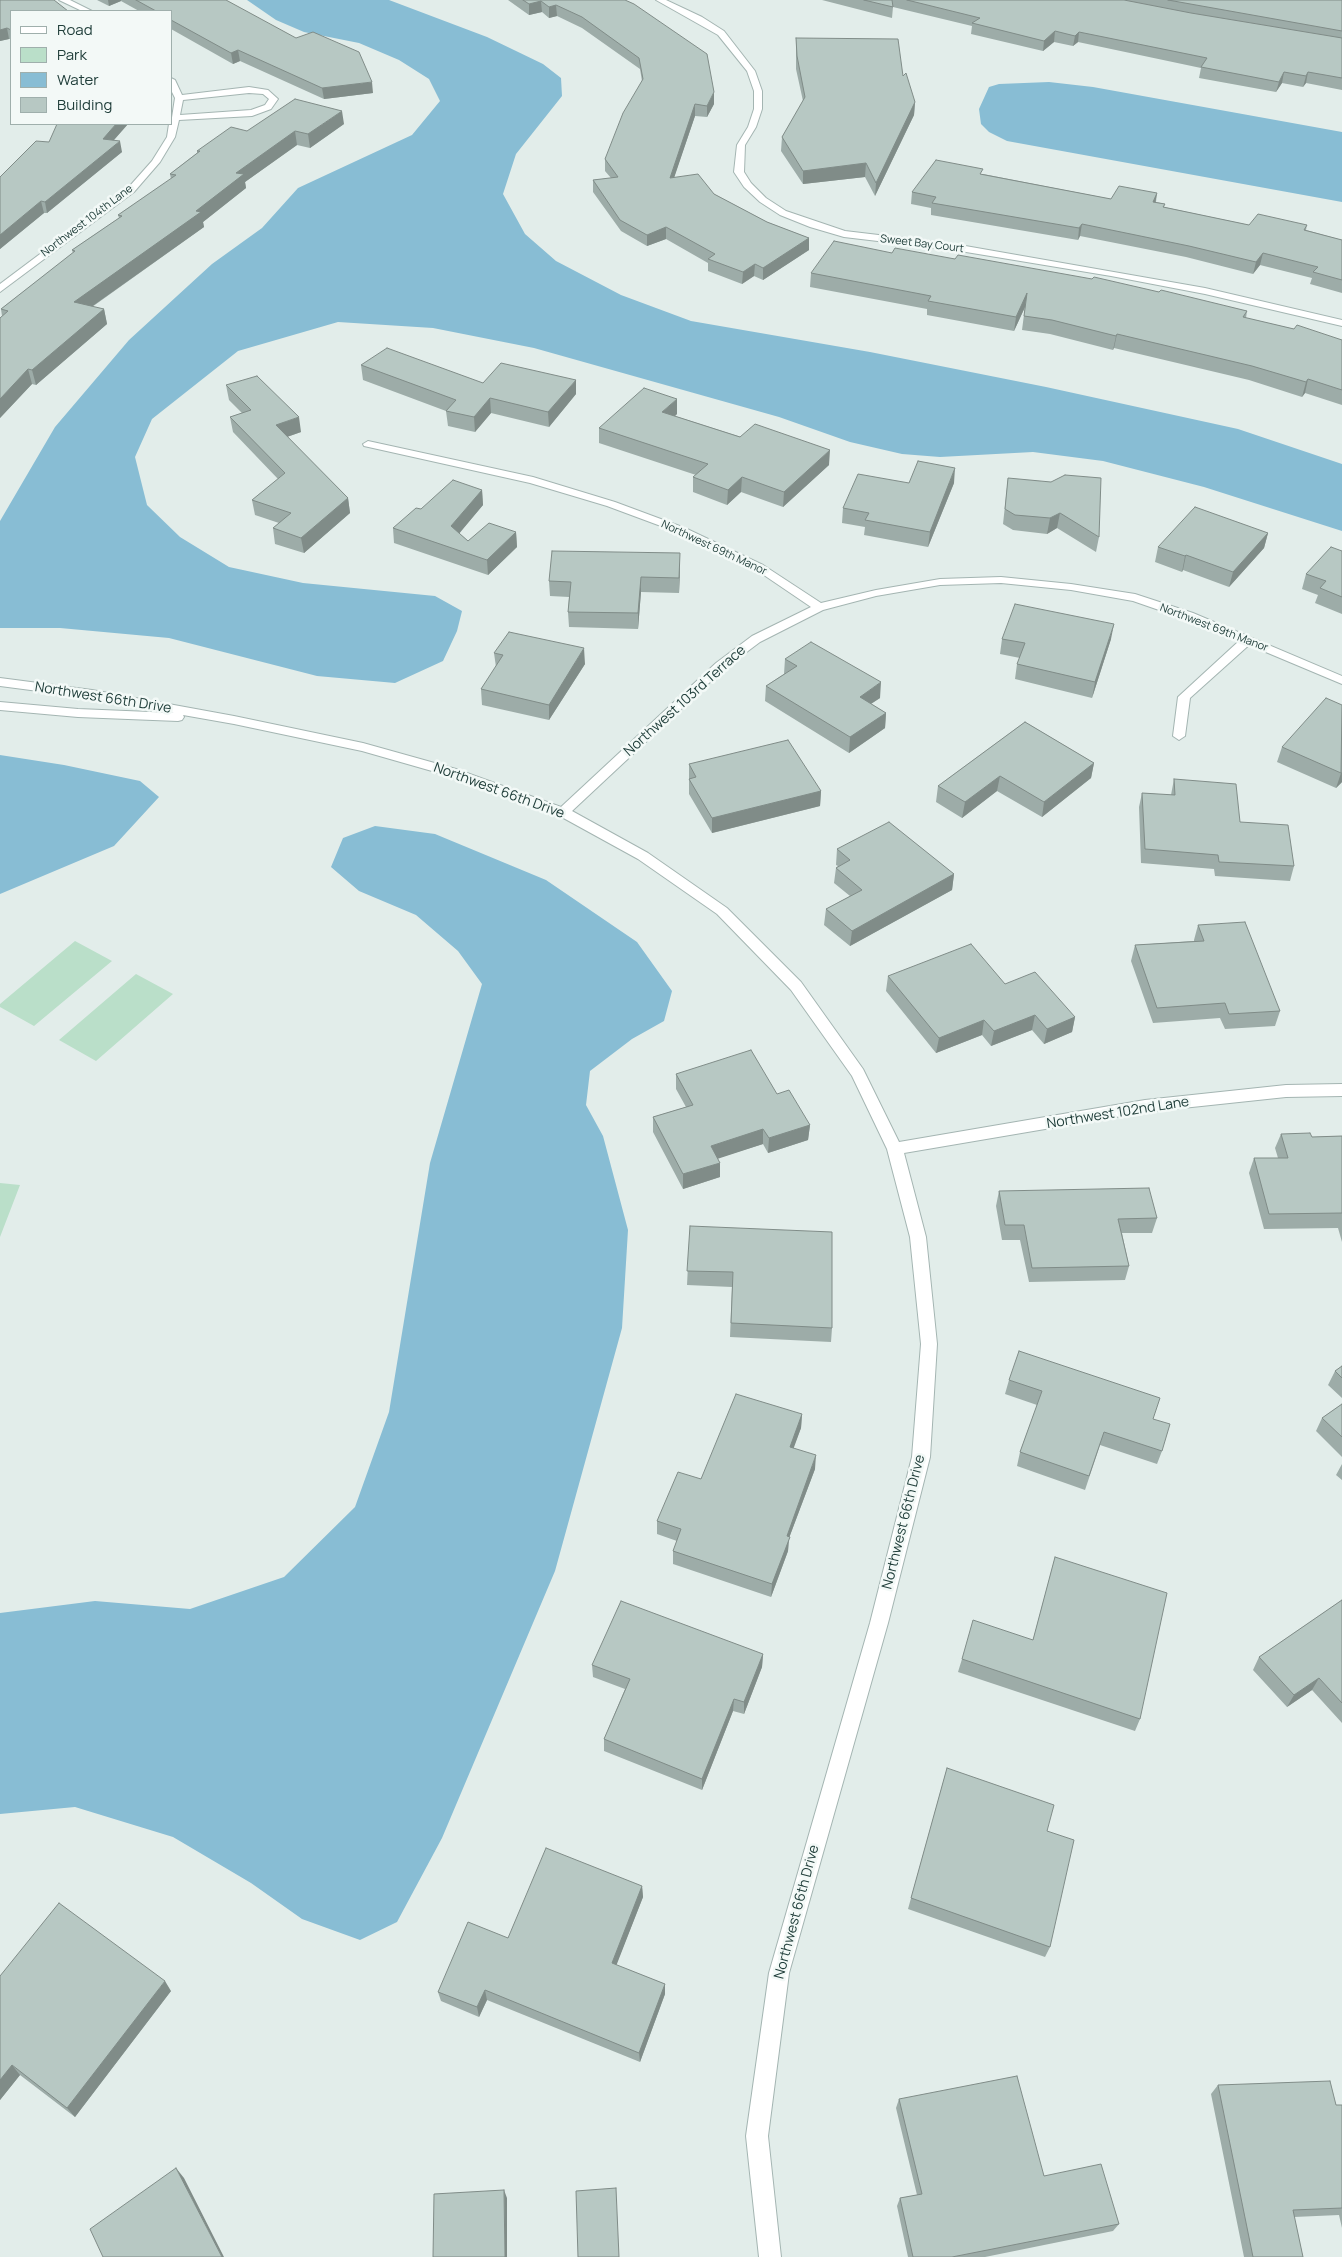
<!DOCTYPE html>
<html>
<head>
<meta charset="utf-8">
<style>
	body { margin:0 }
	#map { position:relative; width:1342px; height:2257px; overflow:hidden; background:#e2edea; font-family:Manrope,sans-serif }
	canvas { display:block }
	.legend { position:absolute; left:10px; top:10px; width:162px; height:115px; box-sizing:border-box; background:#f3f9f7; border:1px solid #9fafac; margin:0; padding:6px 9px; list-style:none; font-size:15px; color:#213f3b }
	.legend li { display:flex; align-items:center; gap:10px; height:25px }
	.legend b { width:25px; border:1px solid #9fafac }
</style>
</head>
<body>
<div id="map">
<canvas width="1342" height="2257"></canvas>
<ul class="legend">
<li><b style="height:6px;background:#fff"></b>Road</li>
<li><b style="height:14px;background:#badfc9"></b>Park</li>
<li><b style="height:14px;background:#88bdd4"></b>Water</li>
<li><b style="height:14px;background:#b7c8c3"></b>Building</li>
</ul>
</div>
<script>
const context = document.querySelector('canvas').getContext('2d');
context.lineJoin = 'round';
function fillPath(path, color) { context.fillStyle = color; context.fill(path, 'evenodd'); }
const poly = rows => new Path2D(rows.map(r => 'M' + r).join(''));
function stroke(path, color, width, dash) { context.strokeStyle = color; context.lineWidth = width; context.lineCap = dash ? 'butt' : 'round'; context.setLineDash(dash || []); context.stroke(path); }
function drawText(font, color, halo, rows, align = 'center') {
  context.font = font + ' Manrope,sans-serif'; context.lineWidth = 5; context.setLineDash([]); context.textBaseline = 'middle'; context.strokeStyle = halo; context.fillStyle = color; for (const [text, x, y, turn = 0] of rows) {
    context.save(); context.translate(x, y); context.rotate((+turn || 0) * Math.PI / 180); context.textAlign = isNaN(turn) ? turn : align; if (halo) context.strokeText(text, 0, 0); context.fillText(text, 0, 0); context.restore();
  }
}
fillPath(poly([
	[75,941,112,961,34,1026,0,1007,0,1004],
	[136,974,173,994,96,1061,59,1040],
	[0,1183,20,1185,0,1237]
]), '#badfc9');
fillPath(poly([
	[247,0,389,0,487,37,543,64,561,78,562,96,516,154,503,194,525,234,556,261,621,295,691,321,870,352,1046,387,1238,429,1342,464,1342,531,1204,487,1103,461,1033,452,940,457,902,454,850,442,779,417,534,348,433,328,338,322,238,351,152,419,135,457,147,505,180,537,229,567,303,583,435,596,462,611,457,631,443,661,395,683,317,676,169,638,60,628,0,628,0,521,55,427,129,340,212,264,262,228,298,188,412,135,440,101,429,79,399,60,359,43,304,32,276,20],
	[1049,82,1093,87,1342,132,1342,202,1007,141,989,132,981,124,979,109,989,87,999,84],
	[0,755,64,765,140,781,159,797,114,846,0,894],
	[375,826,435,834,546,880,637,942,672,991,664,1021,632,1039,590,1071,586,1105,603,1136,628,1230,622,1328,555,1571,442,1838,397,1922,360,1940,302,1919,251,1883,173,1837,75,1807,0,1814,0,1613,95,1601,190,1609,284,1577,355,1507,389,1412,430,1163,482,984,458,951,416,915,359,891,331,867,343,838]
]), '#88bdd4');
const minor = poly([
	[59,0,70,0,92,11,82,11,59,0],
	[656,0,666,0,702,17,724,31,755,71,762,91,762,109,756,127,745,145,744,172,751,183,766,198,786,211,845,231,954,244,1205,288,1342,320,1342,326,1205,294,1111,276,954,250,844,237,810,227,780,215,760,202,744,187,734,172,737,145,748,127,754,109,754,91,747,71,718,35,656,0],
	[171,78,175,80,182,95,249,87,268,90,278,99,271,109,252,116,179,120,175,137,160,162,134,192,0,292,0,284,128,188,152,161,167,137,169,124,171,124,175,98,171,90,171,78],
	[249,93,263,94,269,99,265,105,251,110,180,115,183,100,249,93],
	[368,441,533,477,615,502,685,528,763,565,821,603,876,590,940,579,1001,577,1071,584,1135,594,1193,613,1342,676,1342,684,1249,645,1190,698,1185,736,1179,740,1173,736,1178,697,1239,641,1185,619,1133,601,1071,590,1001,583,940,585,876,596,823,610,760,642,724,669,572,811,648,853,727,908,801,982,863,1069,899,1142,1145,1100,1286,1085,1342,1084,1342,1096,1286,1097,1145,1112,904,1153,926,1237,937,1344,930,1457,888,1623,789,1973,768,2136,781,2257,759,2257,746,2136,769,1973,870,1623,912,1457,921,1344,910,1237,887,1149,852,1076,791,990,717,914,638,859,558,815,446,775,362,751,234,724,183,715,184,717,182,720,178,721,78,717,0,710,0,702,78,709,174,713,92,698,0,686,0,678,92,690,234,716,363,743,456,769,561,807,716,663,752,636,811,607,755,569,677,532,607,506,530,483,364,446,363,444,368,441]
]);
stroke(minor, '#a4b5b2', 2);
fillPath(minor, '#fff');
fillPath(poly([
	[0,0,11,11,11,39,9,39,0,41],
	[97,0,226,0,373,93,324,99,240,61,233,64,171,29,171,11,139,11,121,1,109,6],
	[508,0,625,0,714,104,707,117,695,116,674,177,714,194,767,222,809,238,809,250,763,280,754,276,742,284,708,271,708,263,666,239,647,246,621,231,593,192,593,180,611,178,605,171,605,159,642,81,640,69,582,28,557,16,549,18,542,12,529,15],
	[822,0,1342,0,1342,90,1306,83,1303,87,1282,83,1276,92,1199,78,1201,68,1078,42,1073,46,1054,42,1043,51,971,34,972,26,893,7,892,18],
	[796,38,903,76,915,102,914,115,875,196,865,177,803,184,781,151,782,137,803,101,796,69],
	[128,124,114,140,122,152,47,213,44,213,0,249,0,177,49,142],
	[344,124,310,148,297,145,245,182,246,188,203,222,204,227,92,307,104,309,107,324,36,385,32,384,0,418,0,318,2,316,1,309,73,253,72,250,119,218,118,215,171,179,170,174,197,153,197,151,247,131],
	[983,174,1111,199,1157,193,1156,202,1165,204,1164,207,1249,225,1307,225,1306,230,1342,240,1342,293,1310,284,1312,278,1260,265,1253,274,1186,257,1080,236,1078,240,931,215,931,208,911,204,912,192],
	[892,253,955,259,1159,292,1247,311,1246,318,1342,340,1342,405,1305,393,1302,397,1249,380,1114,348,1113,350,1050,334,1022,330,1025,307,1014,331,927,315,927,309,810,287,811,273],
	[361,365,483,383,576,394,549,427,491,413,475,432,448,426,446,411,363,380],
	[226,385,301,432,287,437,348,498,350,513,304,553,275,544,273,528,279,523,255,515,252,500,278,479,233,432,230,417,242,413,229,400],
	[677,414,675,416,829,465,783,507,741,492,727,505,693,492,693,477,696,475,599,443,599,428],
	[1008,478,1099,537,1096,552,1057,528,1047,534,1013,530,1003,524],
	[909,483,954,483,928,547,864,535,865,527,842,523,843,508],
	[482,490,483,505,459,533,468,541,516,532,517,547,488,575,394,543,393,528,421,509],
	[1268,533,1264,548,1229,587,1183,570,1182,572,1155,562,1158,547],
	[1342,551,1342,614,1315,603,1318,595,1302,589,1306,574],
	[680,568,679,593,641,592,638,629,569,627,568,612,569,597,550,596,549,581],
	[1002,639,1111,639,1092,698,1015,679,1017,664,1020,658,1000,654],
	[494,653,585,664,549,720,482,705,481,689,496,667],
	[785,659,880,698,871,704,886,713,885,728,849,753,765,701,766,686,784,674],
	[1342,705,1342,782,1336,788,1277,762,1282,747],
	[1025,722,1094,763,1091,778,1042,817,997,791,962,818,936,802,938,786],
	[689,764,821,791,820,806,712,833,689,794],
	[1174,779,1240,822,1294,866,1290,881,1215,876,1214,869,1141,863,1139,807,1142,793,1171,795],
	[837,849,954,874,952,890,850,946,824,925,826,909,850,896,834,883,836,868,838,866,836,865],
	[1198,925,1280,1011,1275,1026,1225,1029,1220,1018,1153,1023,1131,961,1135,945,1194,941,1194,940],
	[888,976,1005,984,1075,1017,1072,1032,1044,1044,1032,1030,991,1046,982,1035,936,1053,886,991],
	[676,1074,777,1094,810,1125,808,1140,768,1153,763,1144,718,1158,720,1177,683,1189,653,1132,653,1117,686,1107,676,1089],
	[1281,1134,1312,1137,1342,1136,1342,1242,1338,1228,1264,1229,1249,1173,1254,1158,1278,1158,1275,1148],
	[999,1191,1157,1218,1152,1233,1122,1233,1129,1266,1125,1280,1029,1282,1020,1240,1002,1240,996,1206],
	[690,1226,832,1328,831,1342,730,1337,732,1287,687,1285],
	[1342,1366,1342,1398,1328,1385,1335,1371],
	[1009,1380,1153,1419,1162,1451,1157,1464,1100,1445,1085,1490,1017,1466,1020,1452,1037,1405,1005,1394],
	[1342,1404,1342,1457,1316,1431,1322,1418],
	[802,1414,801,1428,793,1448,815,1469,789,1538,788,1551,771,1597,673,1564,673,1551,677,1541,657,1534,657,1521,701,1479],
	[1342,1464,1342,1480,1336,1475],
	[1055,1557,1140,1719,1135,1731,958,1672,962,1659,1033,1640],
	[1342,1600,1342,1723,1312,1690,1287,1707,1253,1670,1259,1657],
	[763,1654,762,1667,744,1714,733,1711,702,1790,604,1751,604,1739,625,1689,593,1677,592,1665],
	[947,1768,1047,1831,1050,1947,1045,1957,908,1909],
	[642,1886,643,1897,616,1965,665,1984,665,1994,640,2062,487,2000,479,2017,441,2001,438,1992,508,1938],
	[0,1976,171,1991,75,2117,20,2075,0,2100],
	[1218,2085,1336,2105,1342,2105,1342,2228,1339,2215,1294,2217,1303,2257,1244,2257,1211,2094],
	[899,2099,1044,2176,1119,2224,1113,2231,985,2257,908,2257,897,2206,900,2198,917,2195,896,2108]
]), '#9daca8');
fillPath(poly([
	[108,0,121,0,121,1,109,6],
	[541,1,542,12,529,15,529,4],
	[556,5,557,16,549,18,549,7],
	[7,28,9,39,0,41,0,30],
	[1055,31,1054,42,1043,51,1044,41],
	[1079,32,1078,42,1073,46,1075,36],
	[238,50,240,61,233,64,231,53],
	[1284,72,1282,83,1276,92,1279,82],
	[1308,72,1306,83,1303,87,1306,76],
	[372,82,373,93,324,99,322,88],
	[714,92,714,104,707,117,707,106],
	[915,102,914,115,875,196,876,183],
	[695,104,695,116,670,190,670,178],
	[342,111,344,124,310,148,308,134],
	[116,124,128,124,105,150,103,139],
	[295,131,297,145,245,182,246,188,203,222,204,227,77,317,74,302,196,211,236,173],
	[120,141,122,152,47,213,45,202],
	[866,163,865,177,803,184,803,171],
	[1157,193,1155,204,1153,202],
	[41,201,44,213,0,249,0,235],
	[1082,224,1080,236,1078,240,1079,228],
	[666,227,666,239,647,246,647,235],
	[809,238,809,250,763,280,763,268],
	[1263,253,1260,265,1253,274,1256,262],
	[755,264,754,276,742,284,743,272],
	[1027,293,1025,307,1014,331,1016,317],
	[104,309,107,324,36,385,32,370],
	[1117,334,1114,348,1113,350,1116,336],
	[28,369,32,384,0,418,0,399],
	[1308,379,1305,393,1302,397,1306,382],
	[576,380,576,394,549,427,548,412],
	[490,398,491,413,475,432,474,417],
	[677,399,677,414,663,427,662,412],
	[299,417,301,432,278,440,276,425],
	[830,450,829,465,783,507,784,492],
	[955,468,954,483,928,547,930,532],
	[742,477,741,492,727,505,728,490],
	[482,490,483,505,453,541,451,526],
	[348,498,350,513,304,553,301,538],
	[1060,513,1057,528,1047,534,1050,518],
	[516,532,517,547,488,575,487,560],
	[1268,533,1264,548,1229,587,1233,572],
	[680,553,680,568,679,593,679,578],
	[1186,555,1183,570,1182,572,1185,556],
	[641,577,641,592,638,629,638,613],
	[1114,624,1111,639,1092,698,1095,682],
	[584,648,585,664,549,720,549,705],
	[881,682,880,698,858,712,860,697],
	[886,713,885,728,849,753,850,737],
	[1094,763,1091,778,1042,817,1044,802],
	[1342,772,1342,782,1336,788,1341,773],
	[1000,776,997,791,962,818,965,802],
	[821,791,820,806,712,833,712,818],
	[954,874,952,890,850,946,852,931],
	[1035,1015,1032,1030,991,1046,994,1031],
	[1075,1017,1072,1032,1044,1044,1047,1029],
	[984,1020,982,1035,936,1053,939,1038],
	[810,1125,808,1140,768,1153,769,1138],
	[763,1129,763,1144,711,1161,711,1146],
	[720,1163,720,1177,683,1189,683,1174],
	[802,1414,801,1428,789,1461,790,1447],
	[816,1455,815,1469,789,1538,788,1551,771,1597,772,1584,787,1536],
	[763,1654,762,1667,744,1714,744,1702],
	[1319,1678,1312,1690,1287,1707,1294,1695],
	[734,1699,733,1711,702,1790,702,1779],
	[642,1886,643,1897,613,1974,612,1963],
	[165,1981,171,1991,75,2117,67,2108],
	[665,1984,665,1994,640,2062,639,2053],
	[485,1990,487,2000,479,2017,477,2007],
	[12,2065,20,2075,0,2100,0,2080],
	[176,2168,184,2178,224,2257,222,2257],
	[504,2190,507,2198,507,2257,505,2257]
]), '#808c88');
const building = poly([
	[0,0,54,0,68,11,11,11,11,30,7,28,0,30,0,0],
	[136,0,226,0,296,38,313,32,359,52,372,82,322,88,238,50,231,53,171,20,171,11,156,11,136,0],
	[523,0,625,0,634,4,707,54,714,92,707,106,695,104,670,178,698,174,714,194,767,222,809,238,763,268,755,264,743,272,708,259,715,254,666,227,647,235,620,220,593,180,618,177,605,159,623,113,643,79,639,58,582,17,556,5,549,7,541,1,529,4,523,0],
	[864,0,892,0,893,7,864,0],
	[907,0,1124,0,1191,13,1342,38,1342,78,1308,72,1306,76,1284,72,1279,82,1201,67,1207,58,1079,32,1075,36,1055,31,1044,41,972,23,980,18,907,0],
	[1168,0,1342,0,1342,31,1168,0],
	[796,38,898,39,903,76,906,73,915,102,876,183,866,163,803,171,782,137,805,97,797,56,796,38],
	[295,99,342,111,308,134,295,131,236,173,244,174,196,211,201,212,74,302,104,309,32,370,28,369,0,399,0,318,8,311,1,309,75,251,72,250,122,216,118,215,176,175,170,174,200,151,197,151,231,127,247,131,295,99],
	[57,124,116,124,103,139,120,141,45,202,41,201,0,235,0,177,36,141,49,142,57,124],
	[936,160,983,169,980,174,1111,199,1119,186,1157,193,1153,202,1165,204,1163,207,1249,225,1258,214,1307,225,1304,230,1342,240,1342,280,1313,272,1318,267,1263,253,1256,262,1189,246,1082,224,1079,228,932,203,936,197,912,192,936,160],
	[834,241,892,253,895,248,955,259,958,255,1092,279,1094,277,1159,292,1161,290,1247,311,1243,317,1294,329,1297,325,1342,340,1342,390,1308,379,1306,382,1252,366,1117,334,1116,336,1052,320,1024,316,1027,293,1016,317,928,301,931,296,811,273,834,241],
	[387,348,483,383,501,363,576,380,548,412,490,398,474,417,446,411,456,400,361,365,387,348],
	[257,376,299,417,276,425,348,498,301,538,273,528,291,513,252,500,285,473,230,417,251,410,226,385,257,376],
	[644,388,677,399,662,412,740,437,755,424,830,450,784,492,742,477,728,490,693,477,708,464,599,428,644,388],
	[918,461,955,468,930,532,865,520,869,513,843,508,858,474,909,483,918,461],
	[1065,475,1101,478,1099,537,1060,513,1050,518,1015,515,1005,509,1008,478,1051,482,1065,475],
	[453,480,482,490,451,526,468,541,489,523,516,532,487,560,393,528,416,508,421,509,453,480],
	[1195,507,1268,533,1233,572,1186,555,1185,556,1158,547,1195,507],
	[1331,547,1342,551,1342,597,1320,588,1326,581,1306,574,1331,547],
	[552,551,680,553,679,578,641,577,638,613,568,612,571,582,549,581,552,551],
	[1015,604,1114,624,1095,682,1017,664,1025,643,1002,639,1015,604],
	[509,632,584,648,549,705,481,689,503,655,494,653,509,632],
	[811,642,881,682,860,697,886,713,850,737,766,686,797,666,785,659,811,642],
	[1326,698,1342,705,1341,773,1282,747,1326,698],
	[1025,722,1094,763,1044,802,1000,776,965,802,938,786,1025,722],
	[788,740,821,791,712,818,689,779,696,777,689,764,788,740],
	[1174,779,1236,784,1240,822,1288,825,1294,866,1219,862,1218,855,1145,849,1142,793,1175,795,1174,779],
	[889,822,954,874,852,931,826,909,862,890,836,868,850,860,837,849,889,822],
	[1245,922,1280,1011,1229,1014,1225,1003,1157,1008,1135,945,1204,941,1198,925,1245,922],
	[971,944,1005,984,1035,972,1075,1017,1047,1029,1035,1015,994,1031,984,1020,939,1038,888,976,971,944],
	[751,1050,777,1094,789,1090,810,1125,769,1138,763,1129,711,1146,720,1163,683,1174,653,1117,693,1105,676,1074,751,1050],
	[1310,1133,1312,1137,1342,1136,1342,1213,1269,1214,1254,1158,1288,1158,1281,1134,1310,1133],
	[1149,1188,1157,1218,1118,1219,1129,1266,1032,1268,1024,1225,1005,1225,999,1191,1149,1188],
	[690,1226,832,1232,832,1328,731,1323,733,1272,687,1271,690,1226],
	[1019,1351,1160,1398,1153,1419,1170,1424,1162,1451,1104,1432,1089,1476,1020,1452,1042,1391,1009,1380,1019,1351],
	[1342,1366,1342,1378,1335,1371,1342,1366],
	[736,1394,802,1414,790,1447,816,1455,787,1536,790,1537,772,1584,673,1551,681,1529,657,1521,678,1472,701,1479,736,1394],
	[1342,1404,1342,1437,1322,1418,1342,1404],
	[1055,1557,1167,1593,1140,1719,962,1659,973,1620,1033,1640,1055,1557],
	[1342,1600,1342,1703,1319,1678,1294,1695,1259,1657,1342,1600],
	[621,1601,763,1654,744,1702,734,1699,702,1779,604,1739,630,1679,592,1665,621,1601],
	[947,1768,1054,1805,1047,1831,1074,1840,1050,1947,911,1898,947,1768],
	[546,1848,642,1886,612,1963,665,1984,639,2053,485,1990,477,2007,438,1992,468,1922,508,1938,546,1848],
	[59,1903,165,1981,67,2108,12,2065,0,2080,0,1976,59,1903],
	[1017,2076,1044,2176,1101,2164,1119,2224,952,2257,913,2257,900,2198,922,2194,899,2099,1017,2076],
	[1330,2081,1336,2105,1342,2105,1342,2208,1293,2210,1303,2257,1253,2257,1218,2085,1330,2081],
	[176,2168,222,2257,103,2257,90,2229,176,2168],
	[616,2188,619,2257,578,2257,576,2191,616,2188],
	[504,2190,505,2257,433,2257,434,2194,504,2190]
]);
fillPath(building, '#b7c8c3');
stroke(building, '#808c88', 1);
drawText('11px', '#213f3b', '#f3f9f7', [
	["Northwest 104th Lane",87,221,-37],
	["Sweet Bay Court",922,244,7],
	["Northwest 69th Manor",714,548,25],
	["Northwest 69th Manor",1214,628,21]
]);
drawText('14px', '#213f3b', '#f3f9f7', [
	["Northwest 66th Drive",103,698,9],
	["Northwest 103rd Terrace",685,701,-42],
	["Northwest 66th Drive",499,791,20],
	["Northwest 102nd Lane",1118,1113,-9],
	["Northwest 66th Drive",904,1522,-76],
	["Northwest 66th Drive",797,1912,-75]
]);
</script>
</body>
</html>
